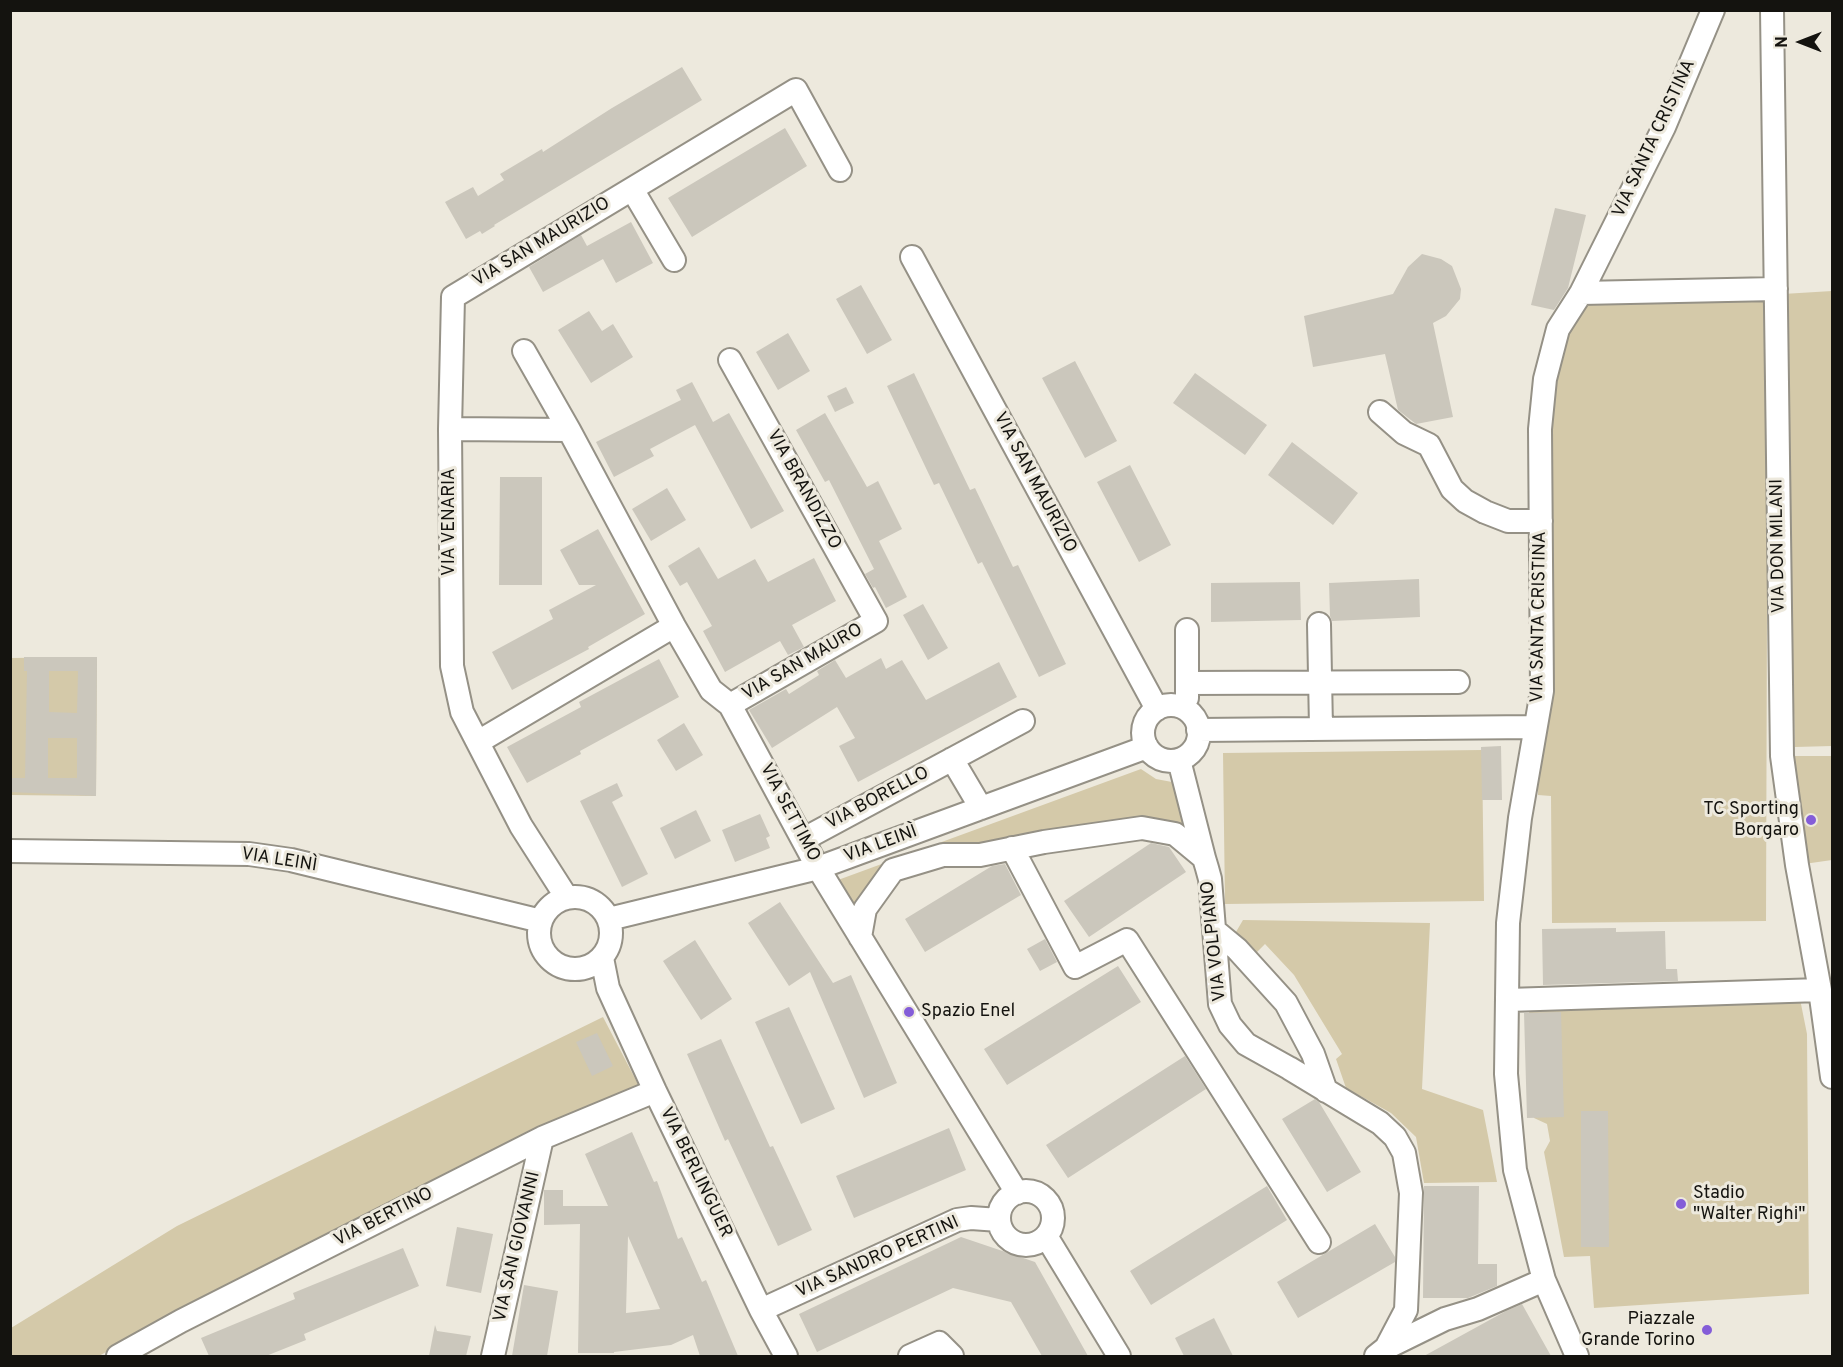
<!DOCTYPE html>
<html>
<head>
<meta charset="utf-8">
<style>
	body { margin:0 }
	#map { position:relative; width:1843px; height:1367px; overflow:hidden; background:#ede9dd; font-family:Overpass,sans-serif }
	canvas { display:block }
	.frame { position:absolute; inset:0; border:12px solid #14130f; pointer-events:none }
	.north { position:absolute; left:1771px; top:12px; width:60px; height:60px; -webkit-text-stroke:4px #ede9dd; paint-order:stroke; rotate:270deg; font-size:16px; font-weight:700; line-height:24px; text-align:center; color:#14130f }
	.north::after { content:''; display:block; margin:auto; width:21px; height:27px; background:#14130f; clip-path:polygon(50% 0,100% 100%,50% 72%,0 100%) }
</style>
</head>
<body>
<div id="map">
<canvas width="1843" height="1367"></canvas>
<div class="frame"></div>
<div class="north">N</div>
</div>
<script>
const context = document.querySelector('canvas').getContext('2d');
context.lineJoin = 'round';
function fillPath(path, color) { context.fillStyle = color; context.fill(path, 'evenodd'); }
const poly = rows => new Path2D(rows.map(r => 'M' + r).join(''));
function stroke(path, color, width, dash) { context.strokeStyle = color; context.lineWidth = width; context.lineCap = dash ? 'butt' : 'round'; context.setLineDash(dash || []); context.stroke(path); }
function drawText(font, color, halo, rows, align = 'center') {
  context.font = font + ' Overpass,sans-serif'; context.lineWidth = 6; context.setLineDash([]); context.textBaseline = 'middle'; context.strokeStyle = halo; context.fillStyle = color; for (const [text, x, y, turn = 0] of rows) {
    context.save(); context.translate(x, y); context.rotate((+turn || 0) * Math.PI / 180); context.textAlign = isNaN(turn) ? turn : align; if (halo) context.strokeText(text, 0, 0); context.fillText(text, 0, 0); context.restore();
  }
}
fillPath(poly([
	[1768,289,1766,921,1552,923,1551,796,1538,795,1540,429,1545,379,1581,293],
	[1832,291,1832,746,1795,747,1783,294],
	[97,657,96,796,11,795,10,658],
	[1482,750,1484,901,1225,904,1223,753],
	[1782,756,1832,756,1832,860,1797,865],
	[1141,769,1156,779,1172,782,1184,820,1182,830,1158,819,1050,841,893,870,857,916,838,880],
	[1243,920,1430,923,1422,1089,1483,1110,1497,1182,1424,1183,1416,1137,1391,1113,1346,1088,1336,1059,1342,1054,1294,975,1265,944,1254,955,1233,937],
	[1800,999,1807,1034,1809,1294,1594,1308,1590,1256,1564,1257,1544,1152,1550,1141,1547,1124,1534,1118,1529,1009],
	[603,1017,640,1088,462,1168,204,1296,99,1356,11,1356,11,1328,177,1226]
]), '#d4c9a9');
fillPath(poly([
	[682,67,702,100,494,225,495,226,482,234,480,231,466,239,445,202,473,187,478,196,504,180,500,174,542,149,543,152,612,108],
	[785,128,807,166,692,237,668,198],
	[1555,208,1586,215,1568,288,1554,310,1531,305],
	[631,222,653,263,616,283,603,259,543,292,529,267,581,235,587,246],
	[1422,254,1441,259,1452,266,1461,289,1460,299,1446,316,1433,323,1453,417,1416,424,1398,410,1385,354,1313,367,1304,316,1393,294,1408,267],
	[861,285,892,340,867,354,836,299],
	[589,311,602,331,613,324,633,357,591,383,558,330],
	[788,333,810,371,778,390,756,352],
	[1075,361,1117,441,1085,458,1042,378],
	[914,373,970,490,975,488,1013,567,1018,565,1066,664,1039,677,982,562,978,564,939,483,934,485,887,386],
	[1195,373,1267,425,1245,455,1173,403],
	[692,382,713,422,729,413,784,511,751,529,695,425,650,449,654,456,614,477,596,442,681,400,676,390],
	[846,387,854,403,835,412,827,396],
	[825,413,867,487,878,481,902,529,879,541,907,597,886,608,875,587,873,588,865,574,874,569,829,480,825,482,796,430],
	[1292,442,1358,493,1333,525,1268,475],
	[1130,465,1171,545,1139,562,1097,482],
	[500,477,542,477,542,585,499,585],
	[667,488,686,520,651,541,632,509],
	[598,529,645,614,588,647,589,649,512,690,492,652,553,619,549,610,596,585,579,585,560,550],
	[699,547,718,579,755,559,768,582,814,558,836,601,792,625,804,647,788,655,780,641,725,672,703,631,712,626,687,582,680,586,668,566],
	[1419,579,1420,617,1332,621,1330,616,1329,583],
	[1300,582,1301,620,1211,622,1211,583],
	[923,604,948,648,928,660,903,615],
	[24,657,97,657,96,796,10,792,10,778,25,778,27,671,24,671],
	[49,671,78,671,77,713,49,712],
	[48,738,77,738,77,778,48,778],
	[881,658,886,669,902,660,926,700,999,662,1017,697,858,782,839,746,855,738,837,707,772,748,749,710,786,689,789,694,819,675,817,671,835,660,846,678],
	[659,659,679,697,580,751,581,754,527,783,507,747,581,707,579,702],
	[684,723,703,755,676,771,657,740],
	[1501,746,1502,800,1482,800,1481,747],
	[617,783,623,796,612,802,648,874,622,887,580,801],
	[696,810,711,841,675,859,660,828],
	[760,814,770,836,766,838,770,848,735,862,722,830],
	[1151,843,1169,847,1186,872,1089,937,1064,901],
	[1005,864,1021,895,925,952,905,919,992,866],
	[780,902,833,983,851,975,897,1083,864,1098,810,972,789,986,748,923],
	[1616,928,1616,932,1665,931,1666,969,1677,969,1678,981,1543,985,1542,929],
	[1045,939,1057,962,1040,971,1027,949],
	[695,940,732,999,701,1020,663,961],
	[1118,966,1141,1002,1007,1085,984,1049],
	[789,1007,835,1109,801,1124,755,1022],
	[1561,1012,1564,1117,1527,1118,1524,1013],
	[597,1033,613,1066,592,1076,576,1042],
	[721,1039,770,1147,773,1146,812,1230,778,1246,728,1139,725,1141,687,1054],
	[1185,1056,1206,1089,1068,1178,1046,1145],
	[1315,1099,1319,1102,1361,1172,1327,1192,1282,1119],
	[1581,1111,1608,1111,1609,1247,1581,1247],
	[949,1128,966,1170,854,1218,836,1176],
	[632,1132,654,1182,657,1181,678,1239,682,1237,702,1282,706,1280,738,1356,700,1356,693,1335,671,1345,614,1352,614,1353,578,1353,580,1224,544,1225,544,1190,563,1190,563,1206,608,1206,585,1154],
	[628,1236,660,1309,626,1313],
	[1267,1186,1287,1220,1151,1305,1130,1271],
	[1424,1186,1479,1186,1478,1264,1497,1264,1497,1286,1468,1298,1423,1298],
	[1375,1224,1395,1257,1395,1262,1298,1318,1277,1282],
	[457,1227,493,1234,481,1293,446,1286],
	[961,1237,1035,1262,1088,1356,1042,1356,1011,1302,953,1288,817,1352,799,1314],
	[403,1248,419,1286,304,1334,306,1340,266,1356,209,1356,201,1338,295,1299,293,1293],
	[524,1285,558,1291,547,1356,512,1356],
	[1522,1304,1551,1356,1424,1356,1506,1311],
	[1214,1318,1233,1356,1184,1356,1175,1338],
	[435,1325,437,1331,471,1336,466,1356,429,1356]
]), '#cbc7bc');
const minor = poly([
	[1772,10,1782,756,1797,865,1820,990,1832,1077],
	[632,189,674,260],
	[912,257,1157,709],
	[1581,293,1776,289],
	[524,351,569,430],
	[730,360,876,621,730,705],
	[1380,412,1404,433,1429,445,1452,489,1465,501,1485,512,1508,521,1541,521],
	[450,429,569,430,674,626,711,690,730,705,818,868,1017,1193],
	[1319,624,1321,728],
	[1187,683,1458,682],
	[1187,698,1187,630],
	'1143 733a28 28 0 1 1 56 0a28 28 0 1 1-56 0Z',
	[1198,730,1535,727],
	[478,742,674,626],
	[952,759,981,808],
	[1179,760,1204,858],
	[804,839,1023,721],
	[1012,848,1075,967,1127,940,1319,1242],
	[10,851,249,854,291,860,541,921],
	'539 933a36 36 0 1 1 72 0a36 36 0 1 1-72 0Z',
	[567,898,521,826,462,712,452,666,450,429,453,297,796,90,840,170],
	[609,919,818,868,1147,747],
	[1214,930,1237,949,1286,1003,1313,1054,1326,1091],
	[860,937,865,909,893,870,943,855,980,855,1044,842,1142,828,1175,834,1204,858,1207,868,1210,879,1220,1004,1230,1025,1246,1044,1289,1068,1380,1123,1395,1137,1404,1153,1411,1193,1406,1310,1386,1348,1376,1356],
	[602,958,608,988,655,1091,761,1310,786,1356],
	[1508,1000,1820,990],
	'999 1218a27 27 0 1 1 54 0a27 27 0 1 1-54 0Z',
	[1046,1236,1119,1356],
	[761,1310,957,1220,971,1218,999,1220],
	[1386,1348,1445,1319,1478,1309,1544,1280],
	[118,1356,181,1321,542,1138,655,1091],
	[493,1356,542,1138],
	[910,1356,939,1343,952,1356],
	[1577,1356,1544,1280,1515,1170,1506,1074,1508,923,1520,818,1542,691,1540,429,1545,379,1558,329,1581,293,1664,127,1713,10]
]);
stroke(minor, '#959186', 26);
stroke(minor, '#fff', 22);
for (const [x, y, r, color] of [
	[1811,820,6,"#845dd8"],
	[909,1012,6,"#845dd8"],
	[1681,1204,6,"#845dd8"],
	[1707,1330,6,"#845dd8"]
]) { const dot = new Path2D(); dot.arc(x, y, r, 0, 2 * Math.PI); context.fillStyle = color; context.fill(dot); stroke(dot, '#ede9dd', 2); }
drawText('18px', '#14130f', '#ede9dd', [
	["VIA SANTA CRISTINA",1655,139,-65],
	["VIA SAN MAURIZIO",542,243,-31],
	["VIA SAN MAURIZIO",1034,483,62],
	["VIA BRANDIZZO",803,490,61],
	["VIA VENARIA",450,522,-90],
	["VIA DON MILANI",1779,546,-91],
	["VIA SANTA CRISTINA",1540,617,-89],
	["VIA SAN MAURO",803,663,-30],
	["VIA BORELLO",878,799,-28],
	["VIA SETTIMO",789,813,62],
	["VIA LEINÌ",881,845,-20],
	["VIA LEINÌ",279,861,9],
	["VIA VOLPIANO",1215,941,-96],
	["VIA BERLINGUER",695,1173,64],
	["VIA BERTINO",384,1218,-27],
	["VIA SAN GIOVANNI",518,1247,-77],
	["VIA SANDRO PERTINI",878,1258,-24]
]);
drawText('18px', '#14130f', '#ede9dd', [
	["TC Sporting",1799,810],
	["Borgaro",1799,831],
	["Spazio Enel",921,1012,"left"],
	["Stadio",1693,1194,"left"],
	["\"Walter Righi\"",1693,1215,"left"],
	["Piazzale",1695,1320],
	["Grande Torino",1695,1341]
], 'right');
</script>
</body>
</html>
